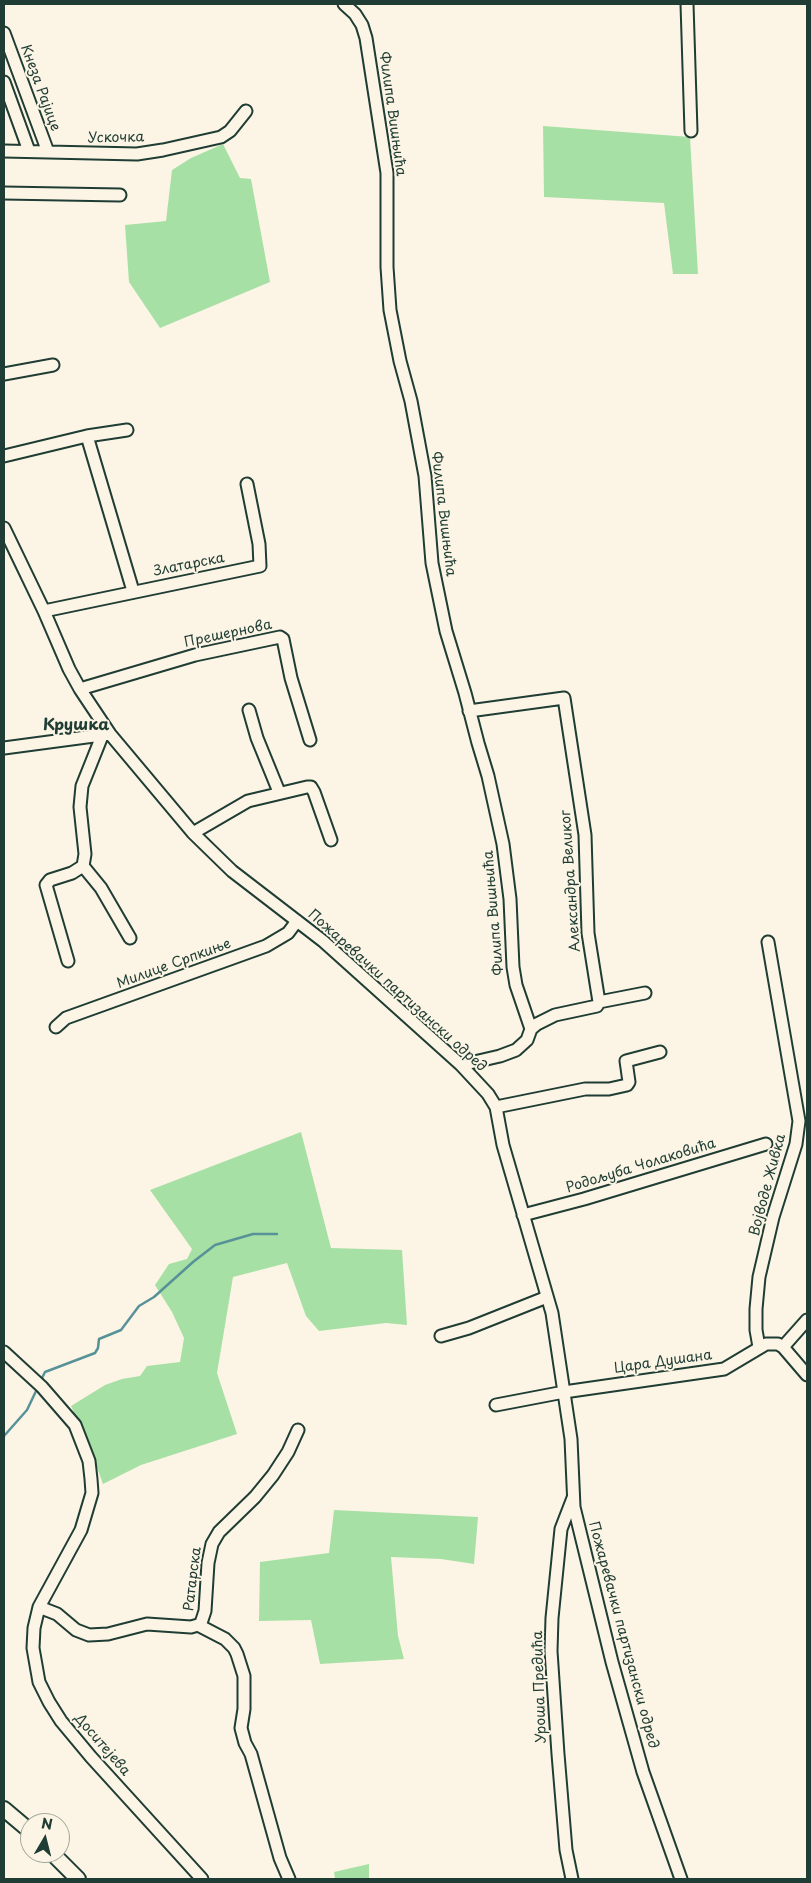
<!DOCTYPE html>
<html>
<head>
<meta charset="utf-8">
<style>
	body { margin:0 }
	#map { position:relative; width:811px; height:1883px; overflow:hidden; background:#fcf5e5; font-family:"Playpen Sans",sans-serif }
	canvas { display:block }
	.frame { position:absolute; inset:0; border:5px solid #1f3d34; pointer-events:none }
	.north { position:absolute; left:20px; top:1813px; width:50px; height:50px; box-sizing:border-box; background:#fcf5e5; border:1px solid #a4ab9e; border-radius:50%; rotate:8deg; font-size:14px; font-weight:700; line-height:20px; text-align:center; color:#1f3d34 }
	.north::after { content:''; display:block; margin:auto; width:18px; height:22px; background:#1f3d34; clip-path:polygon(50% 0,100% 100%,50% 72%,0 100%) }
</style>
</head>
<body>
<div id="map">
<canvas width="811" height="1883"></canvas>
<div class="frame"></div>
<div class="north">N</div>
</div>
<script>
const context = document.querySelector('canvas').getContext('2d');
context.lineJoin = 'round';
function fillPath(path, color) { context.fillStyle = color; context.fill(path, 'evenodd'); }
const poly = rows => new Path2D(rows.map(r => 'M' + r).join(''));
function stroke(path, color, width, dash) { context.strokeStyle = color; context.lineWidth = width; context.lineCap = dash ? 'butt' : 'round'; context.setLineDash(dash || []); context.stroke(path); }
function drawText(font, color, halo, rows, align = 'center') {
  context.font = font + ' "Playpen Sans",sans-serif'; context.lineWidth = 4; context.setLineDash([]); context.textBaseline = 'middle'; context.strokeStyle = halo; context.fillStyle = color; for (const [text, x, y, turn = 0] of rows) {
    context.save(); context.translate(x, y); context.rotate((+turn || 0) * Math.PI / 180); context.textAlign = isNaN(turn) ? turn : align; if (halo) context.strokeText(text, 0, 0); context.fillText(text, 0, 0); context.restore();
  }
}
fillPath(poly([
	[543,126,690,137,698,274,673,274,664,203,544,197],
	[223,144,240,178,251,179,270,282,160,328,129,282,125,225,166,221,172,170,191,158],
	[301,1132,331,1248,402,1250,407,1325,386,1323,319,1331,306,1316,287,1263,233,1277,217,1373,237,1434,141,1465,103,1484,87,1440,71,1406,105,1385,122,1379,140,1376,147,1366,180,1362,184,1338,172,1312,155,1285,169,1264,187,1259,192,1249,150,1190],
	[334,1510,478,1517,474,1564,441,1559,391,1557,398,1636,404,1659,320,1664,311,1620,259,1621,260,1562,329,1553],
	[369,1864,369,1879,335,1879,334,1872]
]), '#a7e0a4');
stroke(poly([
	[42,1378,45,1372,95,1353,98,1348,99,1339,121,1330,139,1306,154,1297,193,1262,215,1245,253,1234,277,1234],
	[4,1436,27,1410,37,1389]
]), '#579298', 2.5);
const minor = poly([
	[344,4,355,14,362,25,366,38,387,173,387,267,390,310,400,361,411,401,425,476,432,563,446,631,465,693,478,743,488,776,503,844,510,899,513,967,516,985,531,1029],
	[687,4,691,131],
	[4,33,48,152],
	[4,82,29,151],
	[4,151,137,154,163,150,221,137,230,131,246,111],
	[4,193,120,195],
	[4,374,53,365],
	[87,436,133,591],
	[4,456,87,436,127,430],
	[4,528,44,611,69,669,80,689,110,734,193,833,232,871,323,941,461,1065,488,1094,496,1107,503,1145,552,1313,571,1439,574,1507,612,1662,643,1772,681,1879],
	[44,611,260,566,259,544,247,484],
	[80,689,195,655,280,637,283,639,291,678,310,740],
	[249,710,257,738,279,792],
	[102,736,82,786,80,807,85,854,83,866,101,888,130,938],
	[4,748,109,734],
	[193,833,248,801,307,787,311,787,314,792,331,840],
	[68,961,46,885,50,880,72,873,83,866],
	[599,1002,645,993],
	[56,1027,66,1018,266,946,288,933,297,921],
	[461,1065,500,1056,516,1050,527,1040,531,1029,537,1024,555,1015,597,1006,599,1002,588,933,585,835,564,698,469,711],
	[496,1107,585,1089,609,1089,627,1085,629,1082,626,1061,660,1052],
	[523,1215,584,1199,766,1144],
	[441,1336,469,1328,547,1297],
	[759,1347,756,1330,756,1309,759,1277,773,1217,796,1144,799,1121,768,942],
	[783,1347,807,1320],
	[4,1352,42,1387,75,1425,89,1461,91,1479,92,1493,81,1530,39,1607,34,1628,33,1648,39,1682,49,1702,61,1721,91,1757,202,1879],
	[496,1405,564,1392,724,1369,766,1344,778,1344,783,1347,807,1375],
	[39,1607,57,1614,76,1630,89,1635,108,1634,147,1624,191,1627,198,1625],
	[198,1625,225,1639,234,1648,237,1654,244,1676,244,1709,241,1728,245,1743,251,1754,280,1858,289,1879],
	[198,1625,201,1623,205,1611,208,1563,212,1544,219,1532,255,1497,273,1475,288,1452,298,1430],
	[572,1879,566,1850,558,1754,551,1651,552,1618,561,1529,573,1498]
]);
const major = poly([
	[4,1809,30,1831],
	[52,1853,78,1879]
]);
stroke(minor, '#1f3d34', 15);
stroke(major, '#1f3d34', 18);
stroke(minor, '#fcf5e5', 11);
stroke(major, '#fcf5e5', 14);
drawText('14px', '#1f3d34', '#fcf5e5', [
	["Кнеза Рајице",40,88,70],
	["Филипа Вишњића",392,114,82],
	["Ускочка",116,138,-1],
	["Филипа Вишњића",443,514,83],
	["Златарска",189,565,-11],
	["Прешернова",228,634,-12],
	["Александра Великог",571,881,-94],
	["Филипа Вишњића",494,913,-95],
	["Милице Српкиње",174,964,-20],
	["Пожаревачки партизански одред",397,991,42],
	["Родољуба Чолаковића",641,1166,-17],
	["Војводе Живка",768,1185,-75],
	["Цара Душана",663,1362,-8],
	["Ратарска",193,1579,-83],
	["Пожаревачки партизански одред",623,1635,75],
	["Уроша Предића",540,1687,-92],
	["Доситејева",102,1745,49]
]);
drawText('bold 16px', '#1f3d34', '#fcf5e5', [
	["Крушка",76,726]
]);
</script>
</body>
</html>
